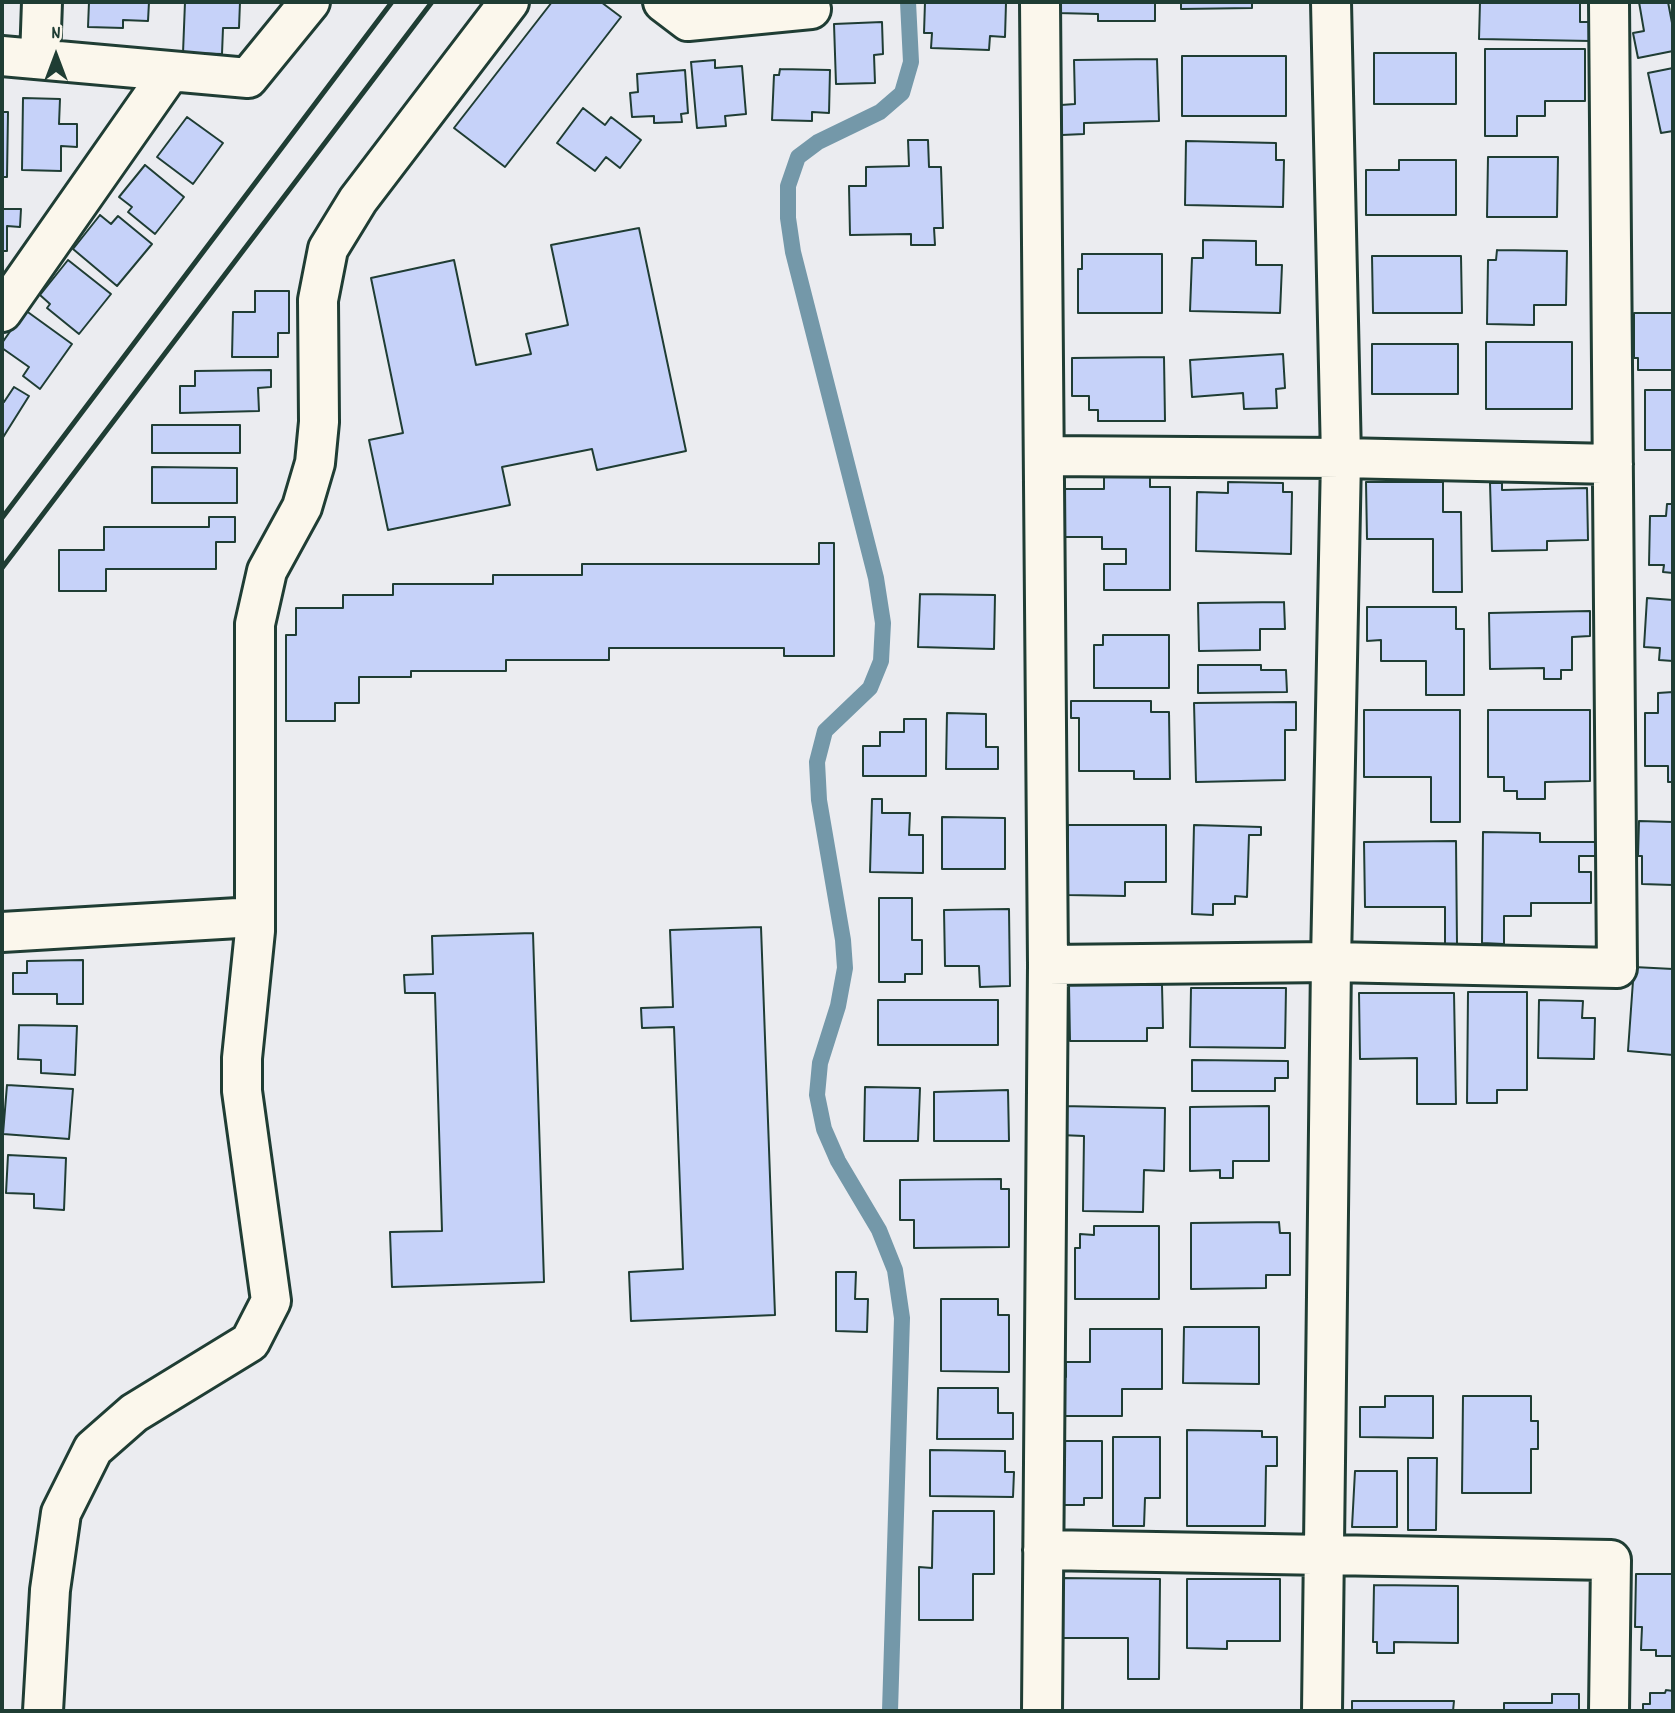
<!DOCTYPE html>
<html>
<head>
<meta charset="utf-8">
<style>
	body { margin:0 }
	#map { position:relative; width:1675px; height:1713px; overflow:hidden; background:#ebecf0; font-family:Dekko,sans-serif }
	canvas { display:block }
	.frame { position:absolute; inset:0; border:4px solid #1f3d34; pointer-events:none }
	.north { position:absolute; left:21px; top:21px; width:70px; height:70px; -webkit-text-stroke:5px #fbf7ec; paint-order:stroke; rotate:0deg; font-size:19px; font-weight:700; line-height:28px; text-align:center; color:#1f3d34 }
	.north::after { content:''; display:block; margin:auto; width:24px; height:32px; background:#1f3d34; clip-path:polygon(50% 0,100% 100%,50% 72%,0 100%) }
</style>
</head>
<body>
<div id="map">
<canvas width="1675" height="1713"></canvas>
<div class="frame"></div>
<div class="north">N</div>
</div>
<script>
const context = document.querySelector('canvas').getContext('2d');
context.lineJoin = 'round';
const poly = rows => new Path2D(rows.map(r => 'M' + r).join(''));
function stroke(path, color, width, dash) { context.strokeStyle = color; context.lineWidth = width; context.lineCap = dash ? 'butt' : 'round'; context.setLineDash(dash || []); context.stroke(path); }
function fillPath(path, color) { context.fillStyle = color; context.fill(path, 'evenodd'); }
stroke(poly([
	[890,1711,902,1318,895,1270,879,1230,838,1161,824,1129,817,1095,820,1063,838,1006,845,968,843,940,819,800,817,762,825,731,870,688,881,661,883,623,876,578,793,252,788,218,788,186,798,157,818,142,880,112,902,93,911,62,908,2]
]), '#7498a9', 16);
const building = poly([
	[89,2,149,2,148,21,123,20,123,28,88,27,89,2],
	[185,2,240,2,239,28,223,28,222,54,183,53,185,2],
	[552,2,601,2,621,17,505,167,454,128,552,2],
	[925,2,1006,3,1005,37,990,36,989,50,931,48,932,33,924,33,925,2],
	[1057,2,1155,2,1155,21,1098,21,1098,14,1057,13,1057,2],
	[1181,2,1252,2,1252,8,1181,9,1181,2],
	[1480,2,1580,2,1580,22,1591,22,1591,41,1479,39,1480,2],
	[1639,2,1668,2,1673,28,1673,51,1638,58,1633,33,1644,31,1639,2],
	[882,22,883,54,874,55,875,83,836,84,834,24,882,22],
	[1485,49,1585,49,1585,101,1545,101,1545,116,1517,116,1517,136,1485,136,1485,49],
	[1374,53,1456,53,1456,104,1374,104,1374,53],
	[1182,56,1286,56,1286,116,1182,116,1182,56],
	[1157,59,1159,121,1084,123,1084,134,1062,135,1061,105,1075,104,1074,60,1157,59],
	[715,60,715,68,742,66,746,114,725,116,726,126,697,128,691,62,715,60],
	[1673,68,1673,131,1661,133,1648,73,1673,68],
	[780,69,830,70,829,113,812,112,812,121,772,120,774,75,779,75,780,69],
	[685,70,688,113,681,114,682,122,654,123,654,116,632,117,630,93,638,92,637,74,685,70],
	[23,98,60,99,59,124,77,124,77,147,61,146,61,171,22,170,23,98],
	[583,108,605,125,611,117,641,140,620,168,606,157,595,171,557,143,583,108],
	[2,112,8,112,7,177,2,177,2,112],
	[187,117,223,143,193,184,157,157,187,117],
	[908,140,928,140,929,167,941,167,943,228,934,228,935,245,911,245,911,234,850,235,849,186,866,186,866,167,909,166,908,140],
	[1186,141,1276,143,1276,160,1284,160,1283,207,1185,205,1186,141],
	[1488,157,1558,157,1557,217,1487,217,1488,157],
	[1399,160,1456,160,1456,215,1366,215,1366,170,1399,170,1399,160],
	[145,165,184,197,155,234,128,212,132,207,119,197,145,165],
	[2,195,2,209,21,209,20,227,7,226,7,251,2,251,2,195],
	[100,215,111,224,118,216,152,244,117,286,73,249,100,215],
	[639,228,686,451,597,470,592,449,502,467,510,505,388,530,369,440,403,433,371,278,454,260,476,365,531,354,526,334,568,325,551,245,639,228],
	[1203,240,1256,241,1256,265,1282,265,1280,313,1190,311,1192,258,1203,258,1203,240],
	[1497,250,1567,251,1566,305,1534,305,1534,325,1487,324,1488,260,1496,260,1497,250],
	[1082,254,1162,254,1162,313,1078,313,1078,269,1082,269,1082,254],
	[1372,256,1461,256,1462,313,1373,313,1372,256],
	[68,260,111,294,79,334,47,308,50,304,40,295,68,260],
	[255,291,289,291,289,333,278,333,278,357,232,357,233,312,255,312,255,291],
	[25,310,72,344,40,389,23,376,29,367,2,348,2,343,25,310],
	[1634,313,1673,313,1673,370,1638,370,1638,358,1634,358,1634,313],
	[1486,342,1572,342,1572,409,1486,409,1486,342],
	[1372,344,1458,344,1458,394,1372,394,1372,344],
	[1283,354,1285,388,1276,389,1277,408,1244,409,1243,393,1192,397,1190,360,1283,354],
	[1164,357,1165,421,1098,421,1098,410,1089,410,1089,396,1072,396,1072,358,1164,357],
	[271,370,271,387,258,388,259,411,180,413,180,386,195,386,195,371,271,370],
	[14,387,29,396,2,439,2,400,4,402,14,387],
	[1645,390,1673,390,1673,450,1645,450,1645,390],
	[152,425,240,425,240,453,152,453,152,425],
	[152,467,237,468,237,503,152,503,152,467],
	[1104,476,1150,476,1150,487,1170,487,1170,590,1104,590,1104,564,1126,564,1126,549,1102,549,1102,537,1064,537,1064,489,1104,489,1104,476],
	[1228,482,1283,483,1283,492,1292,492,1291,554,1196,551,1197,492,1228,493,1228,482],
	[1366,482,1443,482,1443,512,1461,512,1462,592,1433,592,1433,539,1367,539,1366,482],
	[1490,483,1502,483,1502,490,1587,488,1588,540,1547,541,1547,550,1492,551,1490,483],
	[1667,504,1673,504,1673,573,1663,572,1664,565,1649,565,1650,516,1666,516,1667,504],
	[209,517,235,517,235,542,216,542,216,569,106,569,106,591,59,591,59,550,104,550,104,527,209,527,209,517],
	[819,543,834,543,834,656,784,656,784,648,609,648,609,660,506,660,506,671,411,671,411,677,359,677,359,703,335,703,335,721,286,721,286,635,296,635,296,608,343,608,343,595,393,595,393,584,493,584,493,575,582,575,582,564,819,564,819,543],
	[920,594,995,595,994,649,918,647,920,594],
	[1647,598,1673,600,1673,661,1659,660,1660,648,1644,647,1647,598],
	[1284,602,1285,629,1260,629,1260,650,1199,651,1198,603,1284,602],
	[1367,607,1456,607,1456,629,1464,629,1464,695,1426,695,1426,661,1381,661,1381,640,1367,641,1367,607],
	[1590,611,1590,636,1572,637,1572,670,1561,670,1561,679,1544,679,1544,668,1490,669,1489,613,1590,611],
	[1103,635,1169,635,1169,688,1094,688,1094,645,1103,645,1103,635],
	[1198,665,1261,665,1261,670,1286,670,1287,692,1198,693,1198,665],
	[1673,692,1673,782,1668,782,1668,766,1645,766,1645,713,1658,713,1658,693,1673,692],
	[1071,701,1151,701,1151,712,1169,712,1170,779,1134,779,1134,771,1079,771,1079,718,1071,718,1071,701],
	[1296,702,1296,730,1285,730,1285,780,1196,782,1194,703,1296,702],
	[1364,710,1460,710,1460,822,1431,822,1431,777,1364,777,1364,710],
	[1488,710,1590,710,1590,781,1545,782,1545,799,1517,799,1517,791,1504,791,1504,777,1488,777,1488,710],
	[947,713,986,714,986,747,998,747,998,769,946,769,947,713],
	[904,719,926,719,926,776,863,776,863,746,880,746,880,732,904,732,904,719],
	[872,799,882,799,882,813,910,813,909,835,923,835,923,873,870,872,872,799],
	[942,817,1005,818,1005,869,942,869,942,817],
	[1639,821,1673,822,1673,885,1642,884,1642,856,1638,856,1639,821],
	[1068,825,1166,825,1166,882,1125,882,1125,896,1067,895,1068,825],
	[1194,825,1261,827,1261,835,1249,835,1247,897,1235,896,1235,904,1213,904,1213,915,1192,914,1194,825],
	[1483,832,1540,833,1540,842,1597,842,1597,856,1579,856,1579,872,1591,872,1591,903,1531,903,1531,916,1504,916,1504,944,1482,943,1483,832],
	[1456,841,1457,944,1445,944,1445,907,1365,907,1364,842,1456,841],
	[879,898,912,898,912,940,922,940,922,974,905,974,905,982,879,982,879,898],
	[1009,909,1010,986,980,987,979,966,945,966,944,910,1009,909],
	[761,927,775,1315,631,1321,629,1272,683,1269,674,1027,642,1028,641,1008,673,1007,670,930,761,927],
	[533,933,544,1282,392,1287,390,1232,442,1231,435,993,405,993,404,975,433,974,432,936,533,933],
	[83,960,83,1004,57,1004,57,994,13,994,13,973,27,973,27,961,83,960],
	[1634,967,1673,969,1673,1055,1628,1051,1634,967],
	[1069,985,1162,985,1163,1028,1147,1028,1147,1041,1070,1041,1069,985],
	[1191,988,1286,988,1285,1048,1190,1047,1191,988],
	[1468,992,1527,992,1527,1090,1497,1090,1497,1103,1467,1103,1468,992],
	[1359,993,1454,993,1456,1104,1417,1104,1417,1058,1360,1059,1359,993],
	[878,1000,998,1000,998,1045,878,1045,878,1000],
	[1539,1000,1583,1001,1582,1018,1595,1018,1594,1059,1538,1058,1539,1000],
	[19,1025,77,1026,75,1075,41,1073,41,1060,18,1059,19,1025],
	[1192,1060,1288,1061,1288,1078,1275,1078,1275,1091,1192,1091,1192,1060],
	[7,1085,73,1089,69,1139,3,1134,7,1085],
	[865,1087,920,1088,918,1141,864,1141,865,1087],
	[1008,1090,1009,1141,934,1141,934,1092,1008,1090],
	[1061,1106,1165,1108,1164,1171,1144,1170,1143,1212,1083,1211,1084,1136,1060,1135,1061,1106],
	[1269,1106,1269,1161,1233,1161,1233,1178,1220,1178,1220,1170,1190,1171,1190,1107,1269,1106],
	[8,1155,66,1158,64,1210,34,1208,34,1194,6,1193,8,1155],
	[1001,1179,1001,1189,1009,1189,1009,1247,914,1248,914,1220,900,1220,900,1180,1001,1179],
	[1279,1222,1280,1233,1290,1233,1290,1275,1266,1275,1266,1288,1191,1289,1191,1223,1279,1222],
	[1094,1226,1159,1226,1159,1299,1075,1299,1075,1248,1080,1248,1080,1234,1094,1235,1094,1226],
	[836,1272,856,1272,855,1299,868,1299,867,1332,836,1331,836,1272],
	[941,1299,998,1299,998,1315,1009,1315,1009,1372,941,1371,941,1299],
	[1184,1327,1259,1327,1259,1384,1183,1383,1184,1327],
	[1090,1329,1162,1329,1162,1389,1122,1389,1122,1416,1057,1416,1057,1377,1066,1377,1066,1362,1090,1362,1090,1329],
	[938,1388,998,1388,998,1413,1013,1413,1013,1439,937,1439,938,1388],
	[1385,1396,1433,1396,1433,1438,1360,1437,1360,1407,1385,1407,1385,1396],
	[1463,1396,1531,1396,1531,1421,1538,1421,1538,1449,1531,1449,1531,1493,1462,1493,1463,1396],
	[1187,1430,1262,1431,1262,1437,1277,1437,1277,1466,1266,1466,1265,1526,1187,1526,1187,1430],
	[1113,1437,1160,1437,1160,1498,1145,1498,1144,1526,1113,1526,1113,1437],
	[1057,1441,1102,1441,1102,1498,1084,1498,1084,1505,1057,1505,1057,1441],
	[930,1450,1005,1451,1005,1472,1014,1472,1013,1497,930,1496,930,1450],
	[1408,1458,1437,1458,1436,1530,1408,1530,1408,1458],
	[1355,1471,1397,1471,1397,1527,1352,1527,1355,1471],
	[933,1511,994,1511,994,1574,973,1574,973,1620,919,1620,919,1567,932,1568,933,1511],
	[1636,1574,1673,1574,1673,1656,1656,1656,1656,1650,1641,1650,1642,1627,1635,1627,1636,1574],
	[1061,1578,1160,1579,1159,1679,1128,1679,1128,1638,1061,1638,1061,1578],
	[1187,1579,1280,1579,1280,1641,1227,1641,1227,1649,1187,1648,1187,1579],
	[1374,1585,1458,1586,1458,1643,1394,1642,1394,1653,1377,1653,1377,1642,1373,1642,1374,1585],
	[1666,1690,1673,1691,1673,1711,1643,1711,1643,1704,1650,1704,1650,1693,1665,1693,1666,1690],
	[1552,1694,1579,1694,1579,1711,1504,1711,1504,1703,1552,1703,1552,1694],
	[1352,1701,1454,1701,1453,1711,1352,1711,1352,1701]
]);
fillPath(building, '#c6d2f9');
stroke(building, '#1f3d34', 2);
const street = poly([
	[663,2,688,21,811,9],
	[1040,2,1048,965,1042,1711],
	[2,56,248,78,310,2],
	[40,59,42,2],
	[2,312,170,72],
	[1044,456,1341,458,1613,464],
	[2,932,255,917],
	[1048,965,1331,962,1617,968,1609,2],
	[1043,1550,1611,1560,1609,1711],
	[43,1711,50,1590,61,1513,93,1449,134,1413,250,1342,271,1301,242,1091,242,1058,255,931,255,624,267,571,302,507,315,463,319,422,318,300,328,249,358,200,509,2],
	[1322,1711,1331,962,1341,458,1331,2]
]);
stroke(street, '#1f3d34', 44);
stroke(street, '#fbf7ec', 38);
stroke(poly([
	[2,518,392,2],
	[2,568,432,2]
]), '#1f3d34', 5);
</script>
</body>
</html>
